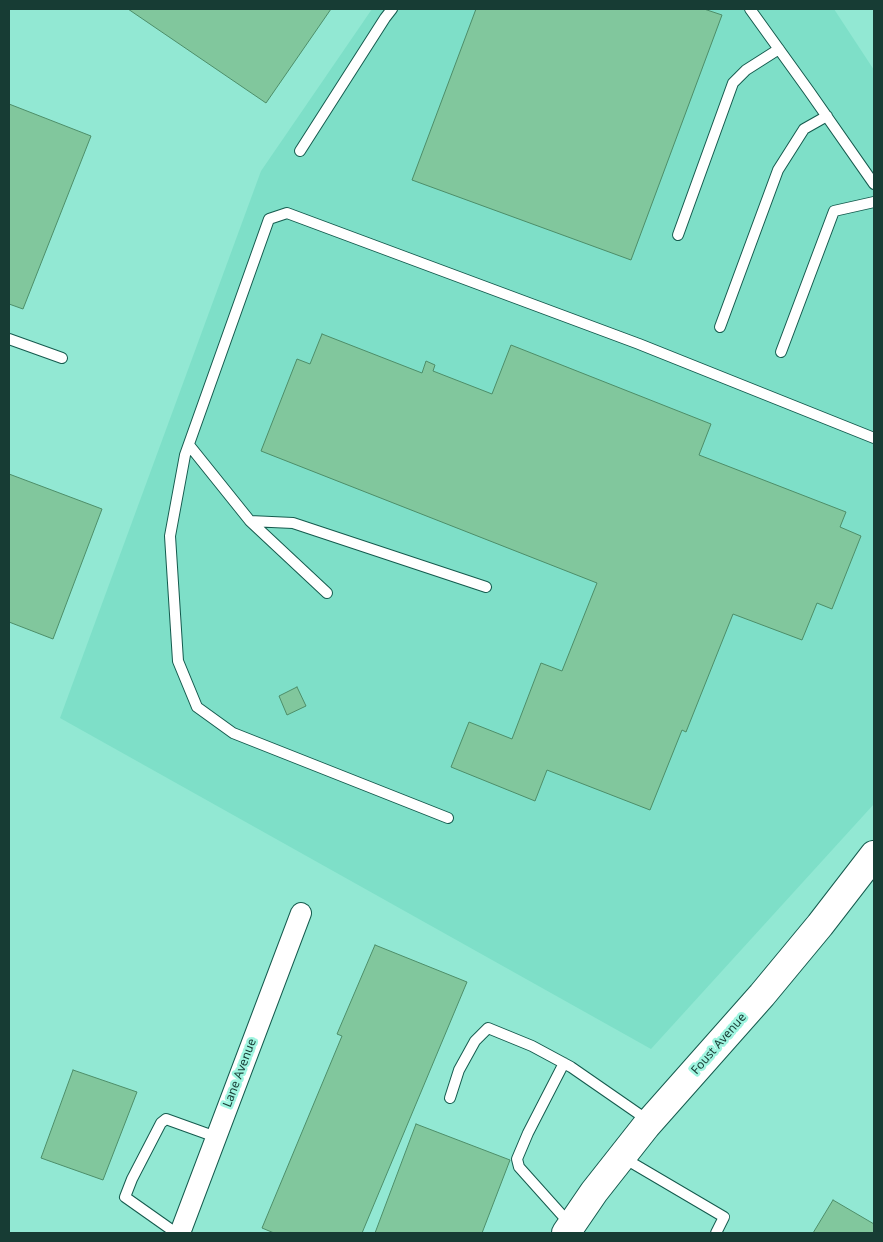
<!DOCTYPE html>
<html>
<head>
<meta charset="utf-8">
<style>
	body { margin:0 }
	#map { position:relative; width:883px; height:1242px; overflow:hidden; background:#92e8d3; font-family:"Noto Sans",sans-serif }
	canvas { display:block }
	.frame { position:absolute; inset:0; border:10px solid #173c34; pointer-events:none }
</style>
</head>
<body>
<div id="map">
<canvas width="883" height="1242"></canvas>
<div class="frame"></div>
</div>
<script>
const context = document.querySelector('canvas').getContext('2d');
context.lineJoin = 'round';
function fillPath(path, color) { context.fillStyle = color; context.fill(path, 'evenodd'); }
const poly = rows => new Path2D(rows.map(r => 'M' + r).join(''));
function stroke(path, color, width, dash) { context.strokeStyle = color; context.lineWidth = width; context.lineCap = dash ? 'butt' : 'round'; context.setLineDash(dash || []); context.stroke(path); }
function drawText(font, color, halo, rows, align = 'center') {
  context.font = font + ' "Noto Sans",sans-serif'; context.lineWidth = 5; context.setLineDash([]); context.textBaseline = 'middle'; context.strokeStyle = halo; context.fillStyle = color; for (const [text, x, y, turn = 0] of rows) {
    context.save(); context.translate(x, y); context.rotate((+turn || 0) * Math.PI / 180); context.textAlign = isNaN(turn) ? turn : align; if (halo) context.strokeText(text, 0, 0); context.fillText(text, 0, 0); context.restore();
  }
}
fillPath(poly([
	[372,9,834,9,874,70,874,804,651,1049,60,718,261,171]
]), '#7edfc8');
const building = poly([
	[128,9,331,9,266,103,128,9],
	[476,9,704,9,722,15,631,260,412,180,476,9],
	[9,104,91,136,23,309,9,304,9,104],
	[322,334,422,373,426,361,435,365,433,371,492,394,511,345,711,424,699,455,846,512,840,527,861,536,832,609,817,603,802,640,733,614,686,732,682,730,650,810,547,770,535,801,451,767,469,722,512,739,541,663,562,671,597,583,261,451,297,359,310,364,322,334],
	[9,474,102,509,53,639,9,622,9,474],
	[297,687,306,706,287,715,279,696,297,687],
	[375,945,467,982,362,1233,274,1233,262,1228,342,1036,337,1034,375,945],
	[73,1070,137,1092,103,1180,41,1158,73,1070],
	[416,1124,510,1160,482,1233,375,1233,416,1124],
	[833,1200,874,1224,874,1233,813,1233,833,1200]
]);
fillPath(building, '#81c79d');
stroke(building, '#4d8e69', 1);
const lane = poly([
	[750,9,809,91,874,184],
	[300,151,385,18,392,9],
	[678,235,733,83,746,70,779,49],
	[720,327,778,170,804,129,827,116],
	[9,339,62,358],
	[781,352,834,211,874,202],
	[189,445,250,521,293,523,486,587],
	[250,521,327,593],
	[448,818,233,733,197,707,178,661,170,536,185,455,269,219,287,213,639,344,874,438],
	[564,1063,528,1133,517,1159,519,1167,570,1224],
	[450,1098,459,1070,475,1041,488,1028,532,1046,571,1067,649,1121],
	[622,1157,724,1217,716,1233],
	[176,1233,125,1197,132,1179,161,1123,166,1119,216,1137]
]);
const street = poly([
	[180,1233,301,913]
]);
const secondary = poly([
	[566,1233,594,1192,646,1126,762,995,820,925,874,855]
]);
stroke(lane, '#155b4e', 12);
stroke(street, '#155b4e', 22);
stroke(secondary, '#155b4e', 30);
stroke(lane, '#fff', 10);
stroke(street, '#fff', 20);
stroke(secondary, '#fff', 28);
drawText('12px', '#173c34', '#9ff5e0', [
	["Foust Avenue",719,1044,-49],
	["Lane Avenue",240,1073,-69]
]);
</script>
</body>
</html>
